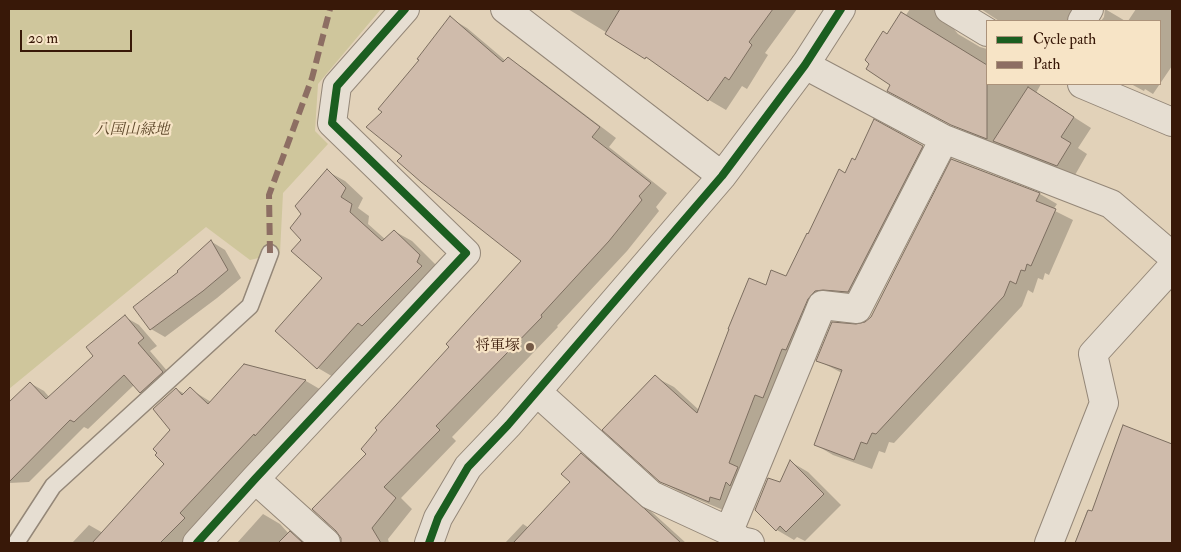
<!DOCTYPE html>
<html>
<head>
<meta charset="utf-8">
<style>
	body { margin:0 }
	#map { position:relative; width:1181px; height:552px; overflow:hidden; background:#e2d2b9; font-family:"IM FELL Double Pica",serif }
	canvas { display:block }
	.frame { position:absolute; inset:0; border:10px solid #381808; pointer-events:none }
	.legend { position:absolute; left:986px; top:20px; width:175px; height:65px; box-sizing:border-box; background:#f7e4c6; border:1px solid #ab927a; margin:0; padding:6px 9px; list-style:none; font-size:15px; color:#381808 }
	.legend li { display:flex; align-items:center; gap:10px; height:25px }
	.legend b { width:25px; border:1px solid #ab927a }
	.scale { position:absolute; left:20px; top:30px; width:112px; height:22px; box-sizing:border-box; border:2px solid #381808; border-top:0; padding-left:6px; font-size:15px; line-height:18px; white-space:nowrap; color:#381808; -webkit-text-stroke:4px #f7e4c6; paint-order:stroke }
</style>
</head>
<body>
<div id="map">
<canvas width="1181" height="552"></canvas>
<div class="frame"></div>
<ul class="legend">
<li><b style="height:6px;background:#1b5e20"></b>Cycle path</li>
<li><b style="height:6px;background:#8d6e63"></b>Path</li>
</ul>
<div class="scale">20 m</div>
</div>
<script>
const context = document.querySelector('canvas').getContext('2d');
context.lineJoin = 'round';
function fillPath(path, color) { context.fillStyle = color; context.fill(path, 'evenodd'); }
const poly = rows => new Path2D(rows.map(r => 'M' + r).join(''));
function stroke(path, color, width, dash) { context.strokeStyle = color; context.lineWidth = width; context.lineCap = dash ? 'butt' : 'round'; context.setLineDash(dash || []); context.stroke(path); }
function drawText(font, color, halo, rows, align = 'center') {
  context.font = font + ' "IM FELL Double Pica","Noto Serif JP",serif'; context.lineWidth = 4.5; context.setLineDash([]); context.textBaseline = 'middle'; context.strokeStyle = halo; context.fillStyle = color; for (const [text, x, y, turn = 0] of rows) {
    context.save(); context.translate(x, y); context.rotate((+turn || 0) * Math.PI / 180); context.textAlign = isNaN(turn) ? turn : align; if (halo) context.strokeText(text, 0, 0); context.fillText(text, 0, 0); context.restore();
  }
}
fillPath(poly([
	[9,9,381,9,318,84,315,131,328,144,283,193,280,253,250,260,206,227,9,389]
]), '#cfc69c');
fillPath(poly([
	[568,9,797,9,765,53,768,55,747,89,742,86,726,110,709,100,663,67],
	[910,9,955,9,951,20,953,28,958,34,980,47,987,49,987,84,1041,84,1036,93,1091,128,1078,148,1087,154,1075,175,970,134,906,101,892,84,888,36,902,12,906,15],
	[981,9,1096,9,1088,21,999,21],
	[1105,9,1122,19,1125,21,1101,21,1104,17],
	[1136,9,1172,9,1172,66,1153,94,1145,89,1144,91,1131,84,1160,84,1160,21,1128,21],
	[450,18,467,28,506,61,508,59,525,69,616,138,609,147,667,193,656,207,659,211,627,251,557,326,558,327,452,437,456,441,401,498,412,509,388,539,389,543,342,543,342,537,368,454,450,347,522,261,404,156,383,112],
	[922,147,941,157,867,302,833,302,728,512,680,492,660,481,655,377,674,387,699,410,766,287,787,278,846,175,855,161],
	[952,160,1040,194,1057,204,1053,210,1073,220,1049,275,1045,273,1043,280,1038,278,1033,293,1028,290,1022,306,894,443,889,442,885,453,879,451,872,469,833,455,816,445,842,373,817,360,856,326,865,324,872,317],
	[327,171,345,181,363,198,358,208,369,216,368,224,386,240,394,231,412,241,437,266,335,378,318,368,276,331,324,278,303,240,303,214],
	[212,242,225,250,241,278,217,298,165,337,151,329,180,272],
	[125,317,139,325,157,346,150,351,175,380,154,400,140,392,134,385,88,429,84,427,29,482,9,483,9,404,30,383,44,391,50,398,95,356],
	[244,366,306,381,323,391,187,543,72,543,89,525,103,533,166,464,172,430,176,389,185,394,190,389,211,402],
	[1123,426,1172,445,1172,543,1075,543,1087,511,1093,513],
	[581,454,599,464,686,543,505,543,523,524,529,528,572,482],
	[791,462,808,472,841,505,805,541,797,537,794,540,777,530],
	[263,514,280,524,289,534,308,543,237,543]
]), '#0003');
const building = poly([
	[620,9,773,9,749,42,752,45,729,80,725,77,708,101,646,57,645,59,605,34,620,9],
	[901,12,987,65,987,139,951,125,887,91,890,85,866,69,869,64,865,60,883,31,887,34,901,12],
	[450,16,503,62,508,57,600,127,592,137,651,183,639,196,642,200,609,241,541,315,542,317,436,426,440,430,384,487,396,498,372,528,381,543,341,543,341,538,336,531,312,509,366,454,361,449,377,430,375,428,449,347,446,344,521,261,421,182,397,161,402,156,366,127,382,112,378,109,419,60,417,59,450,16],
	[1028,87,1074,117,1061,137,1071,143,1057,166,993,141,1028,87],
	[874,119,923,146,848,292,823,290,815,291,808,299,786,350,782,349,763,398,755,395,729,463,738,467,730,486,726,482,720,500,710,497,709,502,660,482,602,430,655,375,697,413,729,329,728,329,749,278,766,285,771,270,786,276,807,233,808,234,839,169,845,173,852,158,855,160,874,119],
	[951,159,1040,193,1036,201,1056,209,1031,266,1027,264,1025,271,1021,270,1016,284,1010,281,1004,296,876,434,872,433,867,444,861,442,854,460,814,445,842,370,816,361,832,322,856,324,865,322,871,317,951,159],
	[327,169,346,188,341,197,352,204,350,212,382,241,394,230,420,255,417,262,422,266,362,326,358,323,317,369,275,331,322,278,291,251,301,240,290,228,301,214,295,206,327,169],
	[211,240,228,270,203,291,150,330,133,307,178,272,177,271,211,240],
	[125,315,144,338,138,343,163,372,140,393,124,375,74,422,70,420,9,482,9,402,30,382,46,399,93,356,86,347,125,315],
	[244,364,306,380,255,436,254,434,180,513,185,518,160,543,92,543,164,464,155,455,157,453,153,449,170,430,153,409,176,388,182,395,190,387,208,404,244,364],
	[1123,425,1172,444,1172,543,1075,543,1088,510,1092,511,1123,425],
	[581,453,645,509,681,543,513,543,570,482,561,474,581,453],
	[790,460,824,494,786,532,780,526,776,531,755,510,768,478,780,482,790,460],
	[290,531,303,543,278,543,290,531]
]);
fillPath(building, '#cfbbab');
stroke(building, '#7c6e60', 1);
const service = poly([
	[16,543,53,486,250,306,270,253]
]);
const minor = poly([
	[949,9,987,32],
	[1082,21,1089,9],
	[805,65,944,139,1111,204,1172,256],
	[1082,84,1172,122],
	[537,392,651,495,729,531,741,541,750,543],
	[255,479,326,543],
	[729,531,822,305,857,309,944,139],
	[197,543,255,479,466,253,332,123,337,86,405,9],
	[1049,543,1104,403,1093,354,1172,267]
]);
const tertiary = poly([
	[505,9,722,176],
	[429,543,438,518,468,467,508,425,722,176,805,65,841,9]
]);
stroke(service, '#948778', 19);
stroke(minor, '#948778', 30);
stroke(tertiary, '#948778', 30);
stroke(service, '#e6ded2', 16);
stroke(minor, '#e6ded2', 28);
stroke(tertiary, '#e6ded2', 28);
stroke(poly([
	[270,253,269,195,312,78,330,9]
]), '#8d6e63', 6, [12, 6]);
stroke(poly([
	[197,543,255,479,466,253,332,123,337,86,405,9],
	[429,543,438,518,468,467,508,425,722,176,805,65,841,9]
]), '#1b5e20', 8);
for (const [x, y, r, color] of [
	[530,347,5,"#745946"]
]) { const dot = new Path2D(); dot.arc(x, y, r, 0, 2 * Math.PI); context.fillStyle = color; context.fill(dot); stroke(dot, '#f7e4c6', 2); }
drawText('italic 15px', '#604a2d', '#f7e4c6', [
	["八国山緑地",132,131]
]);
drawText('15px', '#381808', '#f7e4c6', [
	["将軍塚",520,347]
], 'right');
</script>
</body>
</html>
